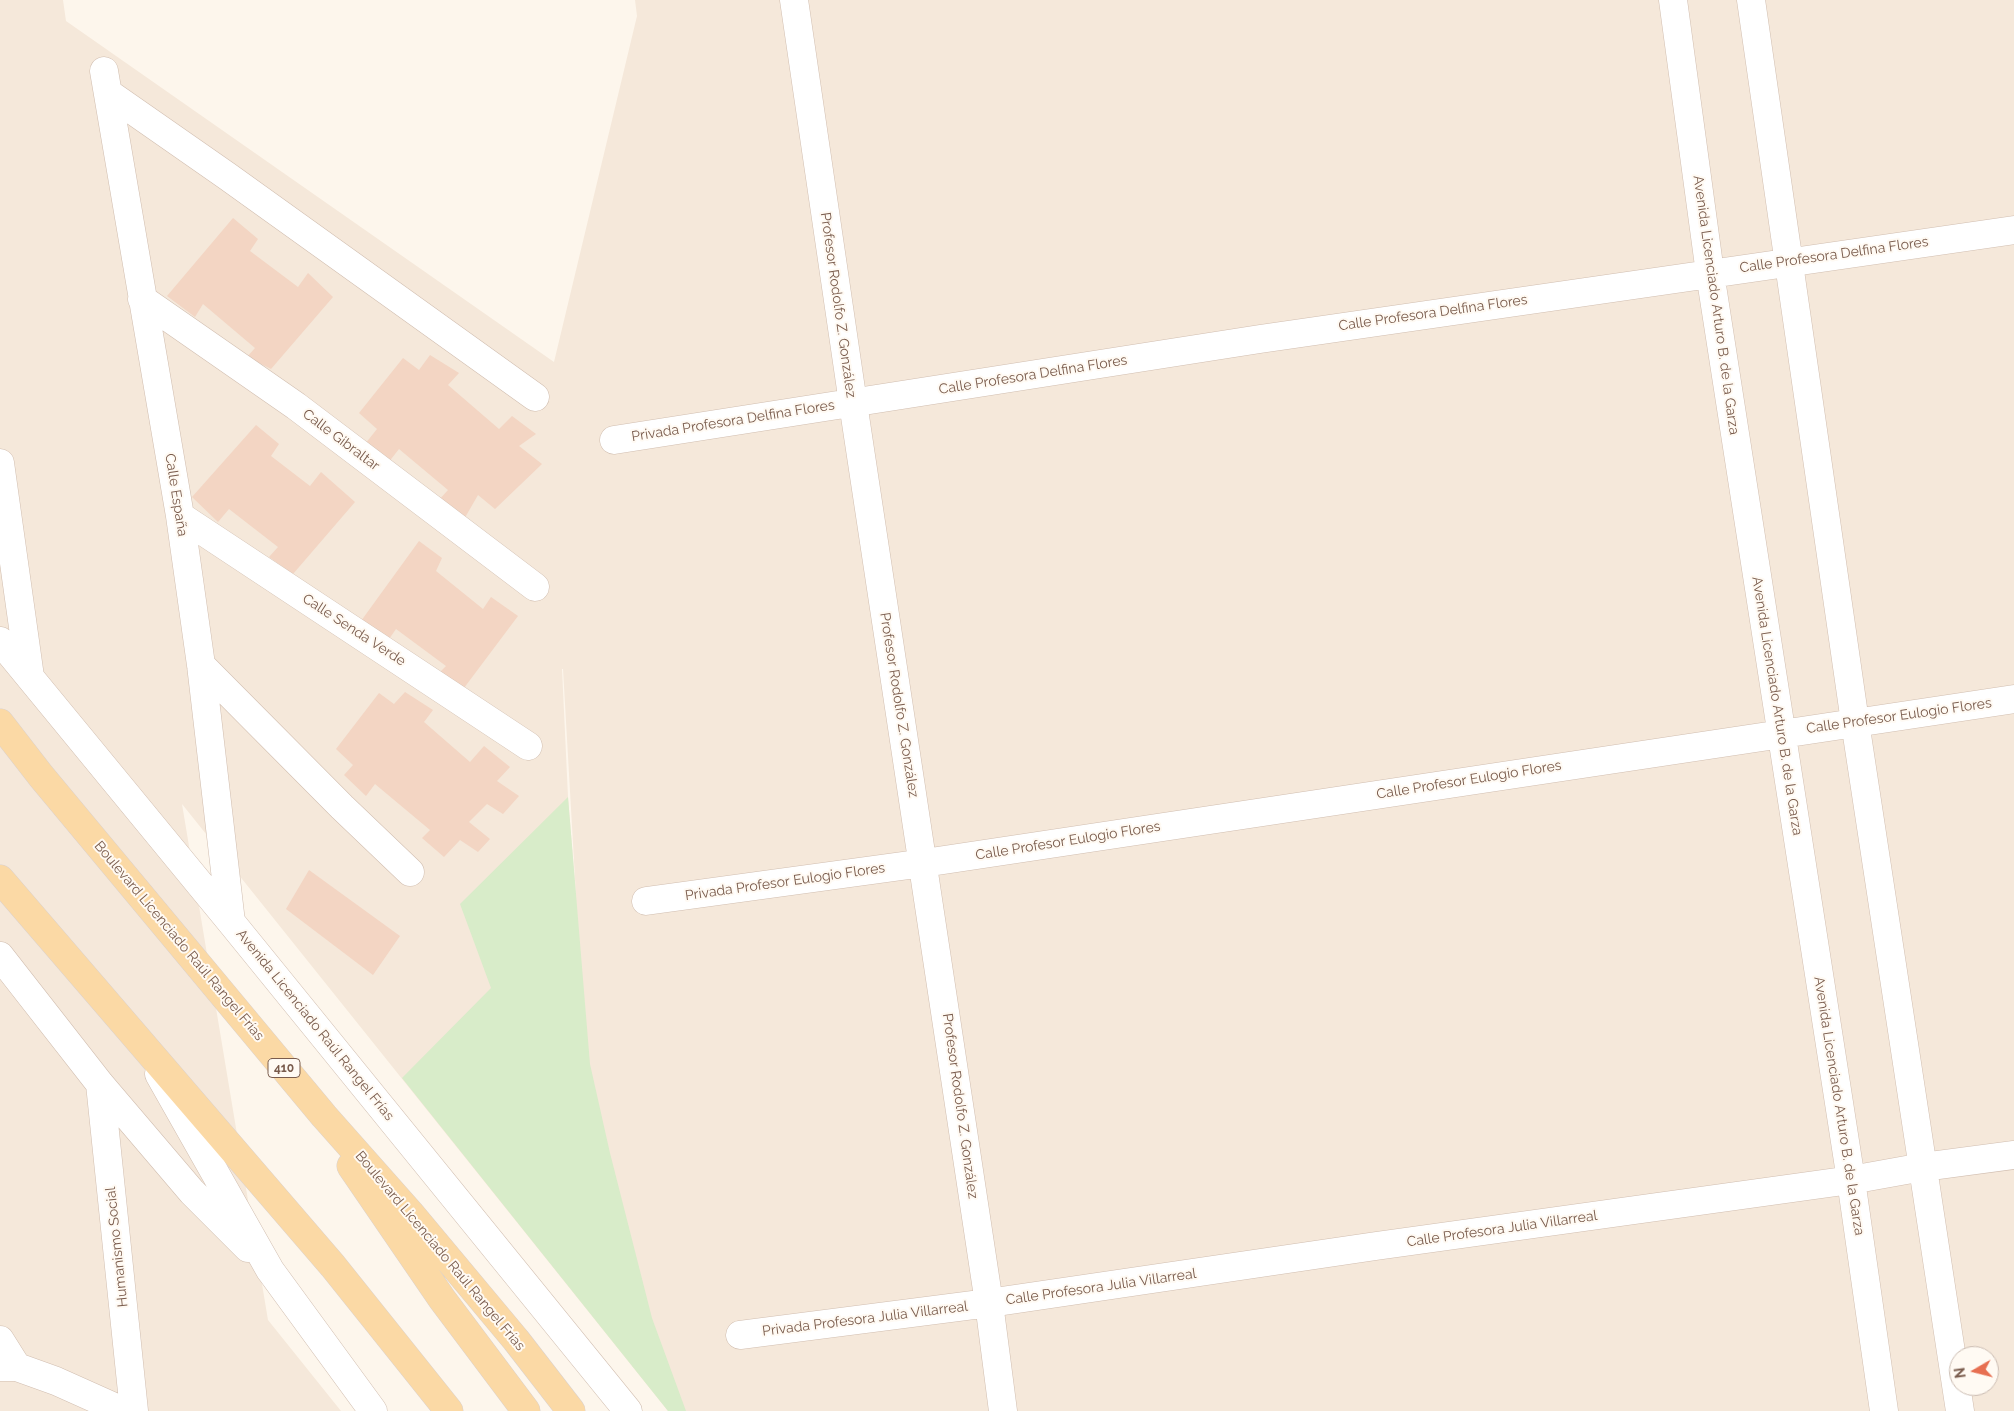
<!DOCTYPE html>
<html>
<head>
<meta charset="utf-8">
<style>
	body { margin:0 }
	#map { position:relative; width:2014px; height:1411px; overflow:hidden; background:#fdf6ec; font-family:Raleway,sans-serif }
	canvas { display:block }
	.north { position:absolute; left:1949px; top:1346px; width:50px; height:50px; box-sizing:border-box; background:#fffaf3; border:1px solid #cabbb1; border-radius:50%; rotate:262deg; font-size:14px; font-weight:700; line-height:20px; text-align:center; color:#7a5c4d }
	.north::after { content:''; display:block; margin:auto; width:18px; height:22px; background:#e76f51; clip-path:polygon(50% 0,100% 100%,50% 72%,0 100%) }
</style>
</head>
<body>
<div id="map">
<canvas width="2014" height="1411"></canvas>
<div class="north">N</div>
</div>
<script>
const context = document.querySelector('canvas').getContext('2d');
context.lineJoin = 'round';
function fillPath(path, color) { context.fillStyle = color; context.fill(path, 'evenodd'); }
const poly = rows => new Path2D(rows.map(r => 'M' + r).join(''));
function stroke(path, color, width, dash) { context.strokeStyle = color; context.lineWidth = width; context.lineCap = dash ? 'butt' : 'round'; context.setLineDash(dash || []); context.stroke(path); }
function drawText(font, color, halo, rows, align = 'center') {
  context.font = font + ' Raleway,sans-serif'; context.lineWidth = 4; context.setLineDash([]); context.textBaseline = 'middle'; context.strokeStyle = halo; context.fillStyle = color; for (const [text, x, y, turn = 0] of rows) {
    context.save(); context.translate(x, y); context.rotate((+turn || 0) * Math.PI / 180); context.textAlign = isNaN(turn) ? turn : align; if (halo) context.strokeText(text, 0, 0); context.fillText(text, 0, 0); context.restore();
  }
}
fillPath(poly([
	[0,0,63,0,66,21,554,362,637,16,635,0,2014,0,2014,1411,668,1411,182,804,268,1320,341,1411,0,1411],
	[562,669,563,669,576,896,568,797],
	[1959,1356,1989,1356,1989,1386,1959,1386]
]), '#f5e8da');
fillPath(poly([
	[568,797,590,1064,610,1153,652,1318,686,1411,668,1411,402,1078,491,988,460,904]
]), '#d8ecc9');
fillPath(poly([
	[233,218,258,239,250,251,298,287,308,273,333,297,271,369,247,357,255,348,203,304,195,317,167,296],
	[430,355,459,373,448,385,499,429,512,416,536,434,519,446,542,464,495,509,478,495,463,521,438,501,448,490,399,449,388,463,365,444,377,429,359,413,403,358,419,370],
	[256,425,279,444,271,456,310,486,321,472,355,502,293,574,269,557,278,547,229,509,218,522,192,497],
	[419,541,442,558,436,571,483,609,491,597,518,616,461,692,438,674,446,666,396,629,387,642,361,621],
	[405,692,433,710,424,722,470,762,484,746,510,767,497,781,519,796,503,814,487,804,469,822,490,839,478,852,460,840,444,857,422,838,430,830,375,784,366,796,344,775,353,765,336,749,379,693,394,704],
	[309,870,400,936,373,975,286,909]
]), '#f3d5c3');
const minor = poly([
	[794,0,853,403,989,1303,1003,1411],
	[1673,0,1710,273,1851,1180,1884,1411],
	[1751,0,1855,722,1960,1411],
	[104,71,180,516,201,665,231,922],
	[108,93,227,176,535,397],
	[142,299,296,406,535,587],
	[614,440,1260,339,2014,230],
	[0,463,30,677],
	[180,516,528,746],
	[0,641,231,922,628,1411],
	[201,665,342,807,410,872],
	[646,901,924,863,2014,699],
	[0,956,100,1084,192,1192,248,1248],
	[159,1074,270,1270,373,1411],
	[100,1084,134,1411],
	[740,1335,989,1303,1376,1246,1851,1180,1923,1167,2014,1155],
	[0,1340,17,1367],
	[0,1367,17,1367,56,1381,123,1411]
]);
const major = poly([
	[0,723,41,776,324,1116,410,1213,516,1340,571,1411],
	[0,879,333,1266,449,1411],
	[351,1166,442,1299,526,1411]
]);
stroke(minor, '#d1beb0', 29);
stroke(major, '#dad1cd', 29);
stroke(minor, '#fff', 28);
stroke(major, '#fbd9a5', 28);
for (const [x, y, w] of [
	[284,1068,32]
]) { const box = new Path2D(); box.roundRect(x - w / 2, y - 9.5, w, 19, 4); context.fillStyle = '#fffaf3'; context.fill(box); stroke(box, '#7a5c4d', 1); }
drawText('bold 12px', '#7a5c4d', null, [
	["410",284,1068]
]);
drawText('14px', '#7a5c4d', '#fffaf3', [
	["Calle Profesora Delfina Flores",1834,255,-8],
	["Profesor Rodolfo Z. González",838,305,82],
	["Avenida Licenciado Arturo B. de la Garza",1716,305,82],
	["Calle Profesora Delfina Flores",1433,313,-8],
	["Calle Profesora Delfina Flores",1033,375,-9],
	["Privada Profesora Delfina Flores",733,421,-9],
	["Calle Gibraltar",341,440,37],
	["Calle España",176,495,81],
	["Calle Senda Verde",354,630,33],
	["Profesor Rodolfo Z. González",899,705,81],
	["Avenida Licenciado Arturo B. de la Garza",1777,706,81],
	["Calle Profesor Eulogio Flores",1899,716,-8],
	["Calle Profesor Eulogio Flores",1469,780,-9],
	["Calle Profesor Eulogio Flores",1068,841,-9],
	["Privada Profesor Eulogio Flores",785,882,-8],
	["Boulevard Licenciado Raúl Rangel Frías",179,941,50],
	["Avenida Licenciado Raúl Rangel Frías",315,1025,51],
	["Profesor Rodolfo Z. González",960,1106,82],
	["Avenida Licenciado Arturo B. de la Garza",1839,1106,81],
	["Calle Profesora Julia Villarreal",1502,1229,-8],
	["Humanismo Social",117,1247,-96],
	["Boulevard Licenciado Raúl Rangel Frías",440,1251,50],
	["Calle Profesora Julia Villarreal",1101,1287,-8],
	["Privada Profesora Julia Villarreal",865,1319,-7]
]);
</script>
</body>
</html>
